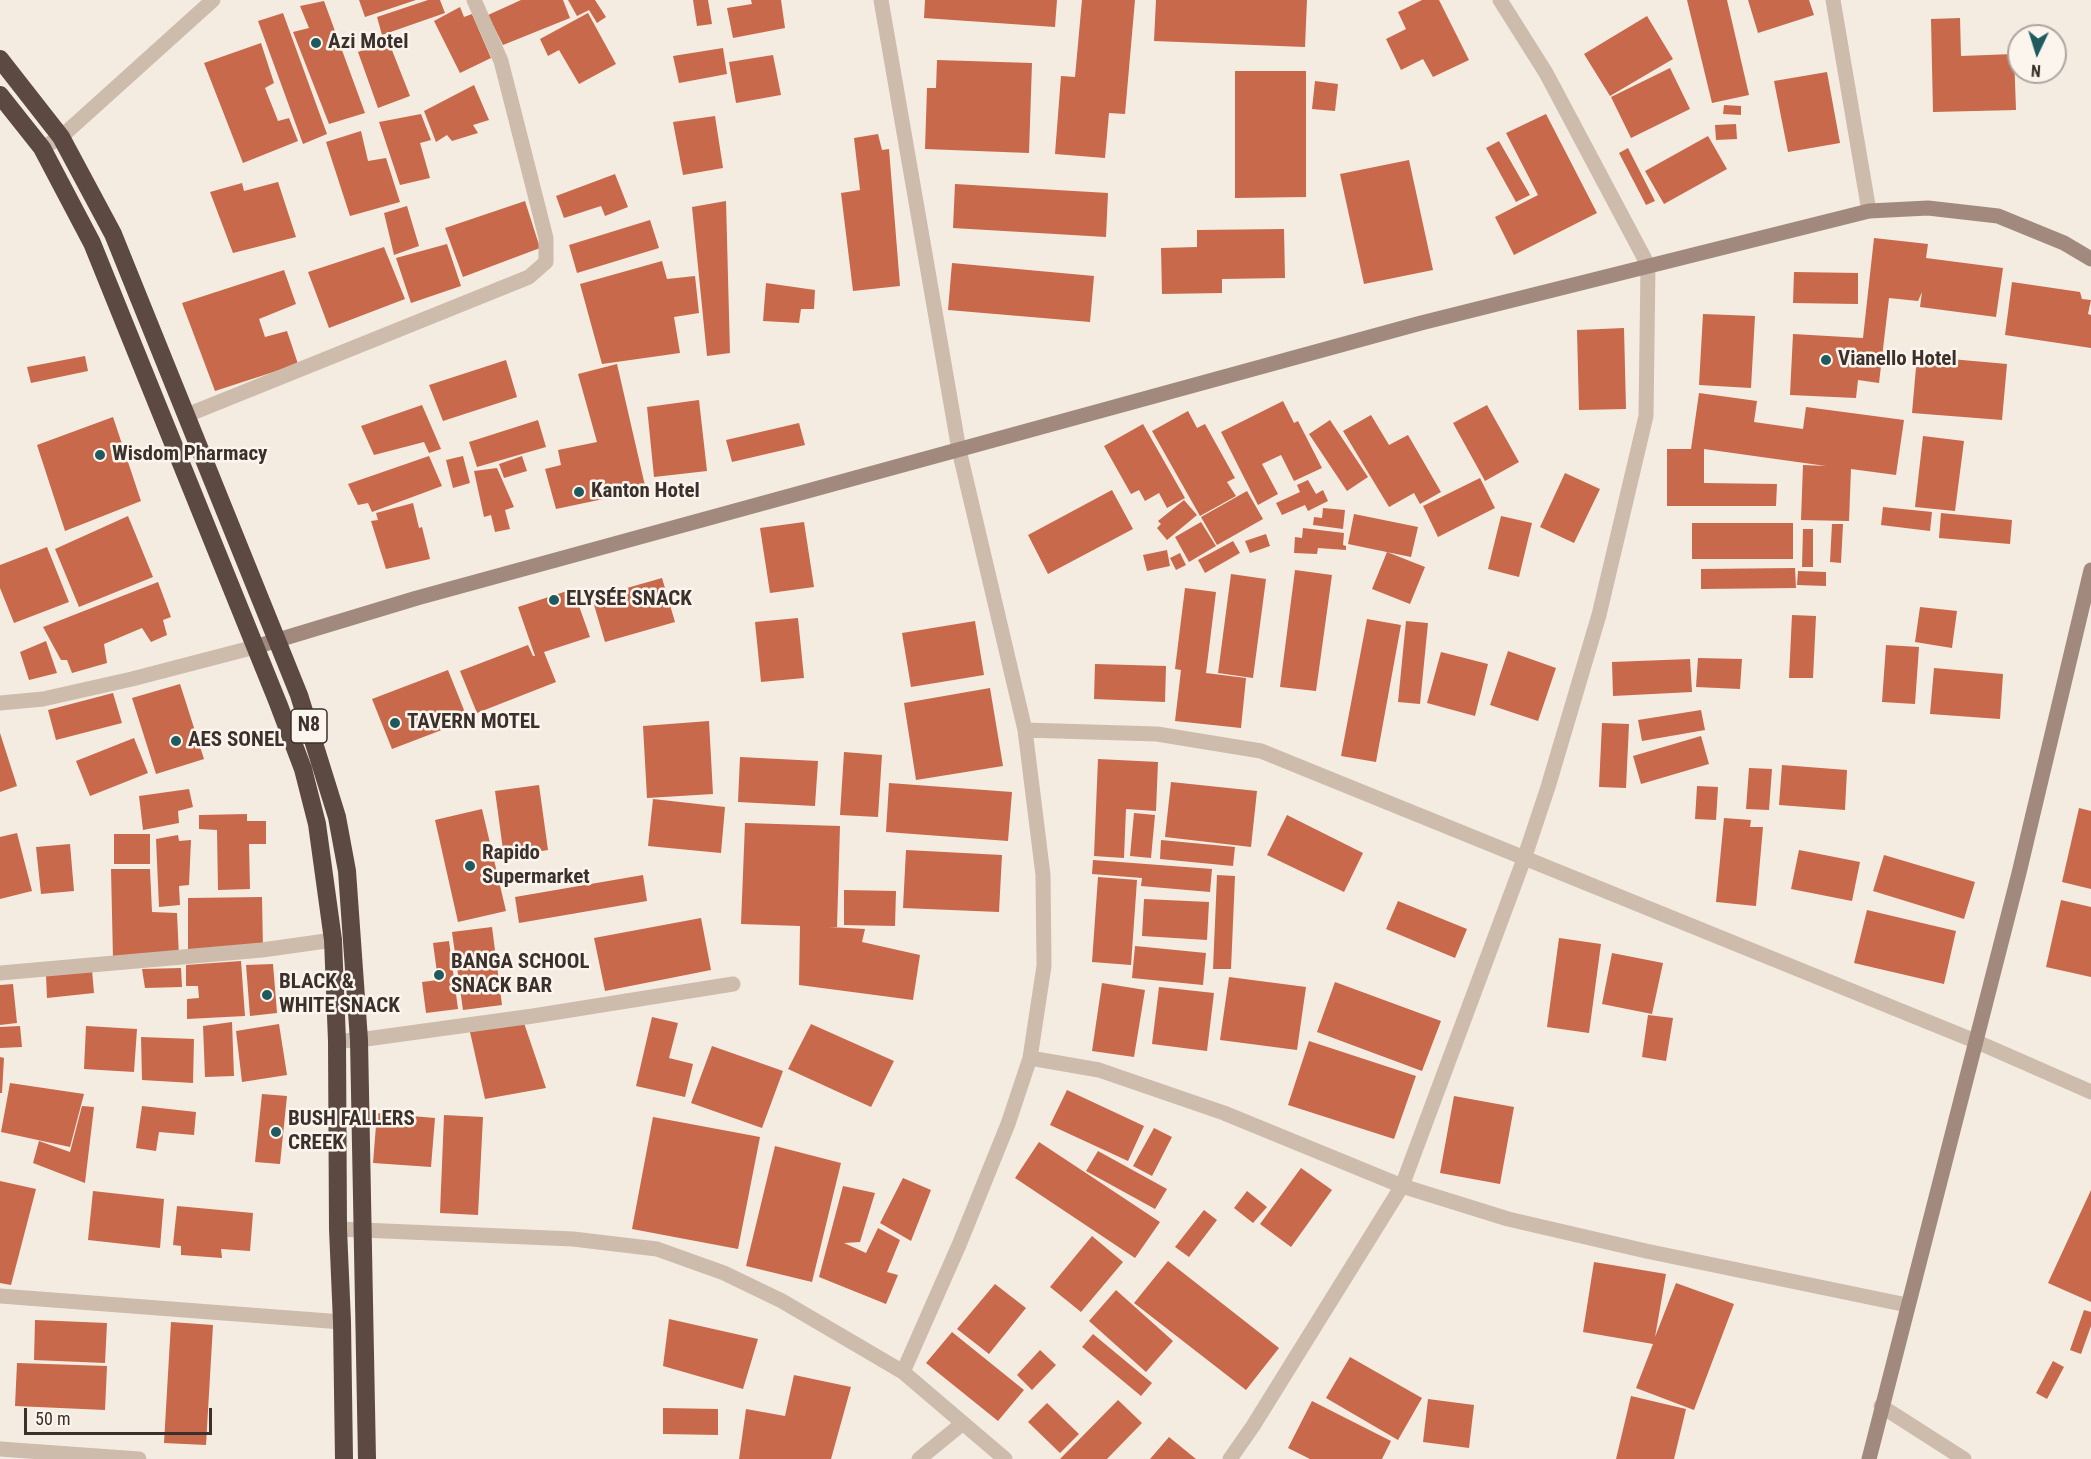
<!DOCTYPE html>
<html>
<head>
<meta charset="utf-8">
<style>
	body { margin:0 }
	#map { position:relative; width:2091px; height:1459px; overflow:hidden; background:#f4ebe1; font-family:"Roboto Condensed",sans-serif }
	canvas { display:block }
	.north { position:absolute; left:2007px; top:24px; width:60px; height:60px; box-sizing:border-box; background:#fbf5ee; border:2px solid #aea6a0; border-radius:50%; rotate:184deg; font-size:16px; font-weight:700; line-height:24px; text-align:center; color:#3b302b }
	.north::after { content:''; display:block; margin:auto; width:21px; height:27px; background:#1f5a5e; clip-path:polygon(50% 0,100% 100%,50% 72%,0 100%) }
	.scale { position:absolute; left:24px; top:1408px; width:188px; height:27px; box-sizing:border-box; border:3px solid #3b302b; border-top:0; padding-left:8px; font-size:18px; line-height:21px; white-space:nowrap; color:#3b302b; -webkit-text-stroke:4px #fbf5ee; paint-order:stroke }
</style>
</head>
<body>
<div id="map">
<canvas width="2091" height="1459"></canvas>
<div class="north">N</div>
<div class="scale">50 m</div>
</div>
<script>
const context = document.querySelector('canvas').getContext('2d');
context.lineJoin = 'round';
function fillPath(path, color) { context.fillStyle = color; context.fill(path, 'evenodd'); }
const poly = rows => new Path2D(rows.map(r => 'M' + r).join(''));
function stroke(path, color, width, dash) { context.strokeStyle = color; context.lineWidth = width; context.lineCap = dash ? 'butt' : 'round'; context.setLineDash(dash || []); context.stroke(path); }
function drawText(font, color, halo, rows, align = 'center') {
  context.font = font + ' "Roboto Condensed",sans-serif'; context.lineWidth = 5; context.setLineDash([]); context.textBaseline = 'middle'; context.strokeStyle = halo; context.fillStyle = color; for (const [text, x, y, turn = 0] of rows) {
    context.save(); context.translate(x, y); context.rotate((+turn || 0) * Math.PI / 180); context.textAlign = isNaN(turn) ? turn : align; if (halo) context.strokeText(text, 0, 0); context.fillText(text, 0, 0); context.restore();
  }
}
fillPath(poly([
	[359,0,416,0,365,17],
	[428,0,440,0,445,13,382,35,377,17],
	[521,0,563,0,570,18,503,45,488,15],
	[568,0,595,0,606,17,597,23,589,10,577,16],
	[693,0,708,0,712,24,697,26],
	[751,0,781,0,785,28,733,38,727,8,752,4],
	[925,0,1057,0,1055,27,924,18],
	[1082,0,1135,0,1125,114,1109,113,1105,158,1055,154,1061,76,1075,77],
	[1156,0,1307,0,1305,47,1154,41],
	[1422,0,1439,0,1469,60,1433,77,1423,59,1401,70,1386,39,1406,29,1398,12],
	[1687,0,1727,0,1749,95,1712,103],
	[1748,0,1809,0,1814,15,1758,33],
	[324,1,365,113,329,124,293,32,309,28,300,6],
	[460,7,464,17,472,14,491,58,460,73,434,21],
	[283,13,327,134,303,144,258,21],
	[588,13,616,64,579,84,559,50,548,56,540,39],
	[1647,16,1673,59,1610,96,1584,54],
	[1960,18,1961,56,2014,54,2016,110,1933,112,1931,19],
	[388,40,410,96,378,108,358,52],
	[261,43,274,83,265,88,278,121,289,118,298,141,243,163,204,63],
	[723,48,727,74,679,83,673,56],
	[773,55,781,95,736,103,729,62],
	[937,60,1032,63,1029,153,925,149,927,88,936,88],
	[1670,68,1690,109,1631,138,1611,97],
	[1235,71,1306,71,1306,197,1235,198],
	[1827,72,1840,143,1788,152,1774,81],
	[1315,81,1338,84,1335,111,1312,109],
	[474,85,489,120,473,125,478,133,452,141,447,135,436,142,424,111],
	[1724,105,1741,106,1741,115,1723,114],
	[421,114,431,140,420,143,430,178,400,185,379,122],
	[1546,114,1597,213,1514,255,1495,217,1538,195,1506,133],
	[715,116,723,168,683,175,673,122],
	[1736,124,1737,139,1716,140,1715,125],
	[361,131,368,161,386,158,400,202,350,216,326,142],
	[878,134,882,150,889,149,900,286,853,291,841,193,860,190,854,138],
	[1708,136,1727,169,1664,204,1645,171],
	[1499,141,1530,195,1516,202,1486,148],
	[1628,148,1655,201,1646,205,1619,153],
	[1409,160,1433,270,1364,284,1340,174],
	[615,174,628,207,605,216,601,206,564,218,556,196],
	[278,182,296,237,233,253,210,192,242,183,244,191],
	[955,184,1108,193,1106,237,953,228],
	[525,201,540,248,463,277,445,228],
	[726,201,730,353,707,356,692,207],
	[407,206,419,246,394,255,384,213],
	[650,220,659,248,577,273,569,245],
	[1284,229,1285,278,1222,279,1222,293,1162,294,1161,248,1197,247,1197,230],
	[1874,238,1928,244,1926,258,2003,268,1996,317,1920,307,1922,292,1918,301,1889,298,1879,383,1858,380,1856,398,1790,395,1793,334,1863,338],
	[447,244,461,286,411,303,396,258],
	[384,247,405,299,329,328,308,272],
	[662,261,667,279,695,276,699,313,674,317,680,353,602,364,580,284],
	[952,263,1094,276,1090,322,948,310],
	[284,270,296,304,259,319,265,337,287,331,298,364,215,391,182,303],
	[1794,272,1858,273,1858,304,1793,303],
	[2012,282,2080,292,2082,299,2091,300,2088,314,2091,315,2091,348,2005,335],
	[766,283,815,290,814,309,801,309,799,323,763,321],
	[1703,314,1755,316,1751,388,1699,385],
	[1624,328,1626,409,1579,410,1577,330],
	[85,356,88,371,31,383,27,367],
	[1917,356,2007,364,2002,420,1912,413],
	[506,360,517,397,443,421,429,385],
	[617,364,646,490,556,509,545,469,561,465,558,450,597,442,578,374],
	[1699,393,1757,401,1754,422,1803,429,1806,407,1904,420,1896,475,1851,469,1849,521,1801,520,1803,465,1826,466,1704,449,1704,483,1777,484,1776,506,1667,506,1667,449,1691,449],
	[699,400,707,471,654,477,647,407],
	[1283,401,1294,423,1298,421,1322,468,1294,481,1281,455,1262,464,1278,494,1258,505,1221,432],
	[422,405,441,449,429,453,424,442,374,455,361,426],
	[1487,405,1519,462,1485,481,1453,423],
	[1188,411,1197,428,1205,424,1235,478,1227,482,1236,496,1200,516,1152,431],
	[1371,415,1389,445,1408,435,1441,492,1420,504,1414,493,1389,507,1343,431],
	[113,417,141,501,65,531,37,445],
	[538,420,546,447,477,467,469,442],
	[1330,420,1368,477,1347,491,1309,434],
	[799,423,805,445,732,462,726,440],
	[1143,424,1185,498,1167,508,1159,493,1145,501,1139,490,1131,494,1104,446],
	[1923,436,1964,441,1955,511,1915,507],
	[429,456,442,486,372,512,368,503,358,505,348,484],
	[463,456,470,483,453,488,446,460],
	[522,456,527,471,504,478,499,464],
	[497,468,514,507,505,510,510,529,495,532,491,515,484,517,474,471],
	[1565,473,1600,489,1574,543,1540,527],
	[1480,478,1495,508,1438,537,1423,506],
	[1308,480,1316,494,1323,490,1328,501,1308,511,1305,505,1282,515,1276,503,1300,492,1297,485],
	[1112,490,1133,529,1048,574,1028,535],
	[1247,491,1263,519,1217,545,1201,517],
	[1184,500,1197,515,1167,540,1157,528,1161,524,1158,521],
	[413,503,419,528,422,527,430,559,386,569,371,521,378,520,376,513],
	[1883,507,1932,512,1930,531,1881,525],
	[1323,508,1345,510,1343,529,1313,525,1314,517,1322,518],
	[1941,513,2012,520,2010,544,1939,538],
	[1354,514,1418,527,1411,557,1348,544],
	[128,516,153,577,79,607,55,549],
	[1501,516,1532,523,1519,577,1488,569],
	[804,522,814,587,770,593,760,528],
	[1201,522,1216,546,1189,562,1175,537],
	[1692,523,1793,523,1793,559,1692,559],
	[1832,524,1843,524,1841,563,1830,562],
	[1303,528,1344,533,1343,545,1346,546,1346,550,1318,548,1317,554,1294,553,1295,537,1302,538],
	[1803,529,1813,529,1813,567,1802,567],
	[1266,534,1270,546,1250,553,1245,541],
	[1233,541,1240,553,1205,573,1198,560],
	[47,547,69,602,14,623,0,588,0,565],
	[1167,550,1170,566,1147,571,1143,555],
	[1387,552,1425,567,1410,604,1372,589],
	[1180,553,1186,565,1176,570,1170,558],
	[1795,568,1796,588,1701,589,1701,569],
	[1295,570,1332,575,1316,691,1280,687],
	[1798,571,1826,572,1826,586,1797,585],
	[1231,574,1266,579,1253,678,1218,673],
	[662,578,675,622,605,642,592,598],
	[158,582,171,617,163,620,167,635,151,642,142,628,104,644,107,663,72,673,67,660,61,660,43,627],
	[1185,588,1216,592,1206,673,1246,678,1241,728,1175,721,1181,670,1175,669],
	[573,589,590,637,544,652,556,682,477,713,460,671,528,645,533,656,535,656,518,607],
	[1920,607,1957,611,1952,648,1915,642],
	[1792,615,1816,616,1813,678,1789,678],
	[798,618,804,678,761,682,755,622],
	[1367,619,1401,625,1376,762,1341,756],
	[975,621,984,675,911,687,902,633],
	[1406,621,1428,623,1420,704,1398,702],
	[46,641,57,673,29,680,20,652],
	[1886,645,1919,647,1915,704,1882,702],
	[1508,651,1556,668,1538,721,1490,705],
	[1441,652,1488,664,1475,716,1427,703],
	[1698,658,1742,659,1740,689,1696,687],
	[1690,659,1692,692,1613,696,1612,662],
	[1095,664,1166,666,1165,702,1094,699],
	[1934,668,2003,674,2000,719,1930,714],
	[448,670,468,720,392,749,372,699],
	[180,684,204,759,156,774,132,698],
	[990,688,1003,766,916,780,904,703],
	[113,693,122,723,56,740,48,710],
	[1701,710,1705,730,1642,741,1638,720],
	[709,721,713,794,647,798,643,726],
	[1602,723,1629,724,1626,788,1599,787],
	[0,733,17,786,0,792],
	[1701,736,1709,764,1641,784,1633,756],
	[134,738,148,773,90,796,76,761],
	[844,752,882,755,878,817,840,815],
	[740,757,818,761,815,806,738,802],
	[1098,759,1158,762,1156,811,1126,809,1124,858,1094,856],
	[1782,765,1847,770,1845,810,1779,805],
	[1749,768,1772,769,1769,810,1746,809],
	[1171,782,1257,791,1251,847,1165,837],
	[889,783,1012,792,1008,841,886,832],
	[539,785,548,850,504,857,495,791],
	[1697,786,1718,787,1716,820,1695,819],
	[189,789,193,807,178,811,179,823,143,830,139,796],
	[653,799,725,807,721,853,648,846],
	[2079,808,2091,811,2091,889,2062,882],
	[482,809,506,911,458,922,435,820],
	[1134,813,1155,815,1151,858,1130,856],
	[247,814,247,821,266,821,266,844,249,844,250,889,218,890,217,830,199,829,199,815],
	[1287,815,1363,853,1344,892,1267,855],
	[1724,818,1751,820,1750,827,1763,827,1756,906,1716,902],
	[745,823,840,826,837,927,829,927,865,929,862,942,920,955,913,1000,799,985,800,926,741,924],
	[17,833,32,891,0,899,0,837],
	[114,834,150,834,150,864,114,864],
	[178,835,179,841,191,840,189,885,179,886,180,905,159,907,156,839],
	[1161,840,1235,847,1233,866,1160,859],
	[70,844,74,891,41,894,36,847],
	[906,850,1002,855,999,912,903,908],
	[1799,850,1860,862,1852,901,1791,889],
	[1884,855,1975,882,1964,919,1873,891],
	[1093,860,1212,869,1210,892,1141,886,1142,878,1092,874],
	[111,869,150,869,152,912,177,913,179,957,113,959],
	[643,875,647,901,519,923,515,897],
	[1217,875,1235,876,1231,969,1213,969],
	[1098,877,1137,880,1131,965,1092,962],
	[844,890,896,891,895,926,844,925],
	[262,897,263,950,188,950,188,898],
	[1144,899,1209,902,1207,940,1142,936],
	[2061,900,2091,907,2091,977,2046,967],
	[1398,901,1467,929,1455,958,1386,929],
	[1867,910,1956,931,1944,984,1854,963],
	[701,918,711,970,605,991,594,938],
	[492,927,502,1005,463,1010,452,932],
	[1559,938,1601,944,1589,1033,1547,1027],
	[449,941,458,1009,426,1013,422,982,438,980,433,943],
	[1135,946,1206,953,1203,985,1132,978],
	[1612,953,1663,963,1652,1014,1602,1004],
	[241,961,245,1016,187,1019,187,999,199,998,198,986,186,986,186,965],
	[273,964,277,1013,250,1016,246,965],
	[181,968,182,987,145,988,142,969],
	[92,970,94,993,47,998,46,975],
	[1229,977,1306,987,1297,1050,1220,1040],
	[1335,982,1441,1021,1422,1071,1317,1032],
	[1102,983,1145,990,1134,1057,1092,1051],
	[13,984,17,1023,0,1025,0,985],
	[1159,987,1214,993,1207,1051,1152,1044],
	[1648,1015,1673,1018,1666,1061,1642,1057],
	[652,1017,678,1023,669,1058,693,1064,685,1097,636,1086],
	[232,1022,234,1076,205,1077,203,1026],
	[524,1023,546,1088,485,1099,470,1032],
	[279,1024,287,1075,242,1082,236,1031],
	[811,1024,894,1061,871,1107,788,1069],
	[20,1026,22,1047,0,1048,0,1027],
	[86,1026,137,1029,134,1072,84,1069],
	[141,1037,194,1039,193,1083,142,1080],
	[1309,1041,1416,1076,1394,1139,1288,1105],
	[712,1046,783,1071,762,1128,691,1103],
	[0,1057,4,1058,2,1093,0,1093],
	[10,1083,84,1094,70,1147,1,1132],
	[1067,1090,1144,1126,1128,1161,1050,1125],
	[262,1094,287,1096,280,1164,255,1162],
	[1454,1096,1514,1107,1500,1184,1440,1173],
	[82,1106,94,1107,85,1183,33,1163,39,1141,70,1152],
	[142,1106,196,1112,194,1135,159,1132,156,1151,136,1148],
	[377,1113,435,1118,431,1167,373,1163],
	[444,1115,483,1117,478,1215,440,1213],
	[653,1117,760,1137,738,1249,632,1229],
	[1154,1128,1172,1137,1152,1176,1133,1166],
	[1039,1142,1160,1222,1135,1258,1015,1178],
	[775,1146,841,1163,812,1282,746,1266],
	[1098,1151,1167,1189,1155,1209,1086,1171],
	[1301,1168,1332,1190,1291,1247,1260,1224],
	[903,1178,931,1190,911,1241,880,1223],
	[0,1181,36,1189,11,1285,0,1283],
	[843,1186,875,1193,860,1242,844,1243,866,1253,878,1228,900,1240,887,1272,898,1275,886,1304,819,1277],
	[2091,1190,2091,1302,2048,1283],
	[93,1191,164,1199,160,1248,88,1240],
	[1247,1191,1267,1207,1253,1223,1234,1208],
	[177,1206,253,1213,250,1251,221,1249,222,1258,181,1255,181,1246,173,1245],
	[1204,1210,1217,1220,1189,1257,1175,1247],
	[1092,1236,1123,1262,1081,1312,1050,1287],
	[1168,1261,1279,1348,1246,1390,1134,1303],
	[1594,1262,1666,1274,1655,1337,1676,1283,1734,1304,1694,1410,1636,1388,1653,1344,1583,1332],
	[995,1284,1026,1308,989,1354,957,1329],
	[1116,1290,1173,1341,1146,1372,1089,1321],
	[2084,1310,2091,1312,2091,1326,2081,1354,2070,1350],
	[669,1319,758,1339,743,1389,663,1366],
	[35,1320,107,1323,105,1363,34,1360],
	[171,1322,213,1325,206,1445,164,1443],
	[952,1332,1024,1390,998,1421,926,1363],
	[1093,1334,1152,1383,1141,1396,1082,1347],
	[1040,1350,1056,1365,1032,1390,1017,1375],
	[1350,1357,1422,1398,1398,1440,1326,1398],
	[2053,1361,2064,1367,2047,1399,2036,1393],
	[17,1363,107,1366,105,1410,15,1406],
	[794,1375,851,1387,831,1459,739,1459,746,1409,785,1416],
	[1631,1396,1686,1409,1674,1459,1616,1459],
	[1428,1399,1474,1405,1469,1448,1423,1442],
	[1118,1400,1142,1423,1107,1459,1060,1459],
	[1312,1401,1391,1441,1382,1459,1310,1459,1288,1448],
	[1047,1403,1079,1434,1060,1453,1028,1422],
	[663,1408,718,1409,718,1435,663,1434],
	[1169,1437,1196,1459,1150,1459]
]), '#c8694b');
stroke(poly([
	[881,0,959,450,1025,730,1043,875,1044,966,1030,1058,1008,1124,959,1245,903,1372],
	[1833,0,1869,211],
	[42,148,61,137,213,0],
	[187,415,529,277,546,262,546,238,501,61,474,0],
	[0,703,43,699,132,679,255,647],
	[1025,730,1157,734,1261,751,1975,1041,2091,1092],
	[0,973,262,950,333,940],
	[337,1041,359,1040,533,1016,733,984],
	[1030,1058,1099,1070,1224,1113,1402,1186,1508,1219,1646,1251,1907,1305],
	[338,1229,573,1239,657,1249,724,1273,782,1301,903,1372,1005,1459],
	[0,1296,342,1322],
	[1881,1406,1964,1459],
	[0,1449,139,1459],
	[919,1459,963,1423],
	[1230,1459,1253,1426,1402,1186,1524,859,1548,787,1599,615,1646,416,1648,265,1546,73,1500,0]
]), '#cdbbac', 15);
stroke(poly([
	[255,647,417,598,1421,323,1869,211,1928,208,1998,216,2064,243,2091,259],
	[1869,1459,2019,873,2091,570]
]), '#a18a7d', 15);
stroke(poly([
	[0,59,61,137,113,234,299,695,337,817,347,871,359,1040,367,1459],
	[0,95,42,148,92,243,278,703,303,769,317,824,333,940,337,1041,338,1229,342,1322,344,1459]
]), '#5c4a42', 18);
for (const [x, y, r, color] of [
	[316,43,6,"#1f5a5e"],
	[1826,360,6,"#1f5a5e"],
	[100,455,6,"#1f5a5e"],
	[579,492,6,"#1f5a5e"],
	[554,600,6,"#1f5a5e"],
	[395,723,6,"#1f5a5e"],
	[176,741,6,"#1f5a5e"],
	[470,866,6,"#1f5a5e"],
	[439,975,6,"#1f5a5e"],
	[267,995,6,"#1f5a5e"],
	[276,1132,6,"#1f5a5e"]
]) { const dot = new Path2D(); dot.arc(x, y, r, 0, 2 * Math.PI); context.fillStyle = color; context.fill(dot); stroke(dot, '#fbf5ee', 2); }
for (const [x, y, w] of [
	[309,726,36]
]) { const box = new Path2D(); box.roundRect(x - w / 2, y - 17, w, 34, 4.5); context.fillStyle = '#fbf5ee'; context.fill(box); stroke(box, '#3b302b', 1.5); }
drawText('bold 20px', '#3b302b', null, [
	["N8",309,726]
]);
drawText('bold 21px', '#3b302b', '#fbf5ee', [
	["Azi Motel",328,43],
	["Vianello Hotel",1838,360],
	["Wisdom Pharmacy",112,455],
	["Kanton Hotel",591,492],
	["ELYSÉE SNACK",566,600],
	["TAVERN MOTEL",407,723],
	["AES SONEL",188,741],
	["Rapido",482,854],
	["Supermarket",482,878],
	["BANGA SCHOOL",451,963],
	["SNACK BAR",451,987],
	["BLACK &",279,983],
	["WHITE SNACK",279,1007],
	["BUSH FALLERS",288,1120],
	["CREEK",288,1144]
], 'left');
</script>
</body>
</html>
